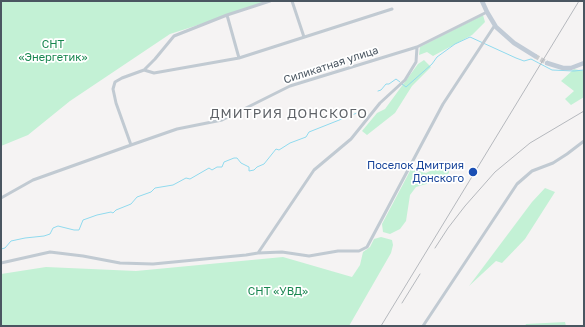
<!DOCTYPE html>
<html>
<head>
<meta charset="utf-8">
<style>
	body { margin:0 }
	#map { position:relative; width:585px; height:327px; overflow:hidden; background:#f5f3f3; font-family:"Golos Text",sans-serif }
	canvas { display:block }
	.frame { position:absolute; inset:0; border:2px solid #4a5661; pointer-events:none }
</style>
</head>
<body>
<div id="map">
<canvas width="585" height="327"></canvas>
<div class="frame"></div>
</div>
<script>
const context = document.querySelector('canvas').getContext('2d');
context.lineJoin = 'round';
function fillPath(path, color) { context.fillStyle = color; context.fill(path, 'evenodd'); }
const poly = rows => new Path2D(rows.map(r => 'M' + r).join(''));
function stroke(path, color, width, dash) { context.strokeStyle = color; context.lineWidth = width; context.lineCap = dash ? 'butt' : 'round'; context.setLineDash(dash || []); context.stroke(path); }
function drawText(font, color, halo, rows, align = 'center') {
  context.font = font + ' "Golos Text",sans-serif'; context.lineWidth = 3.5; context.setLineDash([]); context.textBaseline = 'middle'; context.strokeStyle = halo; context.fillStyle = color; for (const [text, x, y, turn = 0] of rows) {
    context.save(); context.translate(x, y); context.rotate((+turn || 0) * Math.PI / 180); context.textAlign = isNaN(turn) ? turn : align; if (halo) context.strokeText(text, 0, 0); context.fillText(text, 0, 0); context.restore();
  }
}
fillPath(poly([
	[1,1,273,1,170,34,70,101,28,135,1,146],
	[483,15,485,22,472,35,433,56,427,52,419,55,420,47],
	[424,60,431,67,412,86,395,113,367,135,362,131,377,113,385,109,418,64],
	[574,69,584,71,584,97,571,105,565,99,574,91,561,81],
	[444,164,449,164,449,173,440,180,416,187,410,195,406,221,400,229,390,234,383,232,382,224,411,169,426,173],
	[545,188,555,192,525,239,502,263,496,261,469,286,532,202],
	[381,237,392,240,393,245,391,253,349,326,1,326,1,274,46,267,136,271,283,257,352,277,360,265,363,252,370,247,374,239],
	[565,322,566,326,525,326,526,324]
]), '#c3f1d5');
stroke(poly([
	[402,84,406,87,432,64,437,57,455,44,470,37,516,58,524,61,531,59,552,70,574,71,584,70],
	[378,91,381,90,386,84,389,84,396,79,400,82],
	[1,249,5,248,11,241,25,238,44,236,50,234,53,228,58,226,74,230,79,230,83,220,97,215,111,212,113,213,116,210,131,204,137,197,151,192,155,188,173,185,186,178,190,179,209,168,212,170,217,167,222,167,224,162,234,158,237,158,241,163,249,167,249,171,254,170,257,167,264,164,276,149,279,150,290,143,306,137,309,132,357,113]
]), '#90daee', 1);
stroke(poly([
	[535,56,547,63]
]), '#caccce', 4.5, [4.5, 2]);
stroke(poly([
	[292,1,304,37],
	[227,15,239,58],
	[144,70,154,73,239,58,392,9],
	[131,145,116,103,113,89,115,82,122,78,144,70,155,59,174,36,227,15,270,1],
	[1,198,33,180,131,145,177,129,222,120,290,86,417,47,487,12],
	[258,253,282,252,309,256,338,251,359,251,367,247,443,104,495,25],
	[1,263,50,252,83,256,120,263,153,264,246,255,258,253,314,170,351,139,380,103,405,80,416,62,417,47],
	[423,326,517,184,532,171,553,163,567,154,584,141]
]), '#c1cad2', 3);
stroke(poly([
	[482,1,487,12,496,27,514,43,535,56],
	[547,63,563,68,571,68,584,63]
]), '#c1cbd6', 4.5);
stroke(poly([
	[435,248,448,228,465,206,495,172,530,143,584,111],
	[402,303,420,274],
	[381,326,579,1]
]), '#b5b8bd', 1);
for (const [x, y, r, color] of [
	[473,172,5,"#1a4fb4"]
]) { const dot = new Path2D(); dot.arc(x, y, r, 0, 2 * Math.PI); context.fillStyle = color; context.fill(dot); stroke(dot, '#fff', 1.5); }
drawText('11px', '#17864f', '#fff', [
	["СНТ",53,45],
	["«Энергетик»",53,58],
	["СНТ «УВД»",278,292]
]);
drawText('11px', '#4a5661', '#fff', [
	["Силикатная улица",331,65,-18]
]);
drawText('11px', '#164399', '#fff', [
	["Поселок Дмитрия",464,166],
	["Донского",464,179]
], 'right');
context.letterSpacing = '1px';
drawText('13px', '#5f6368', '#fff', [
	["ДМИТРИЯ ДОНСКОГО",289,114]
]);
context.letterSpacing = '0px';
</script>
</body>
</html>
